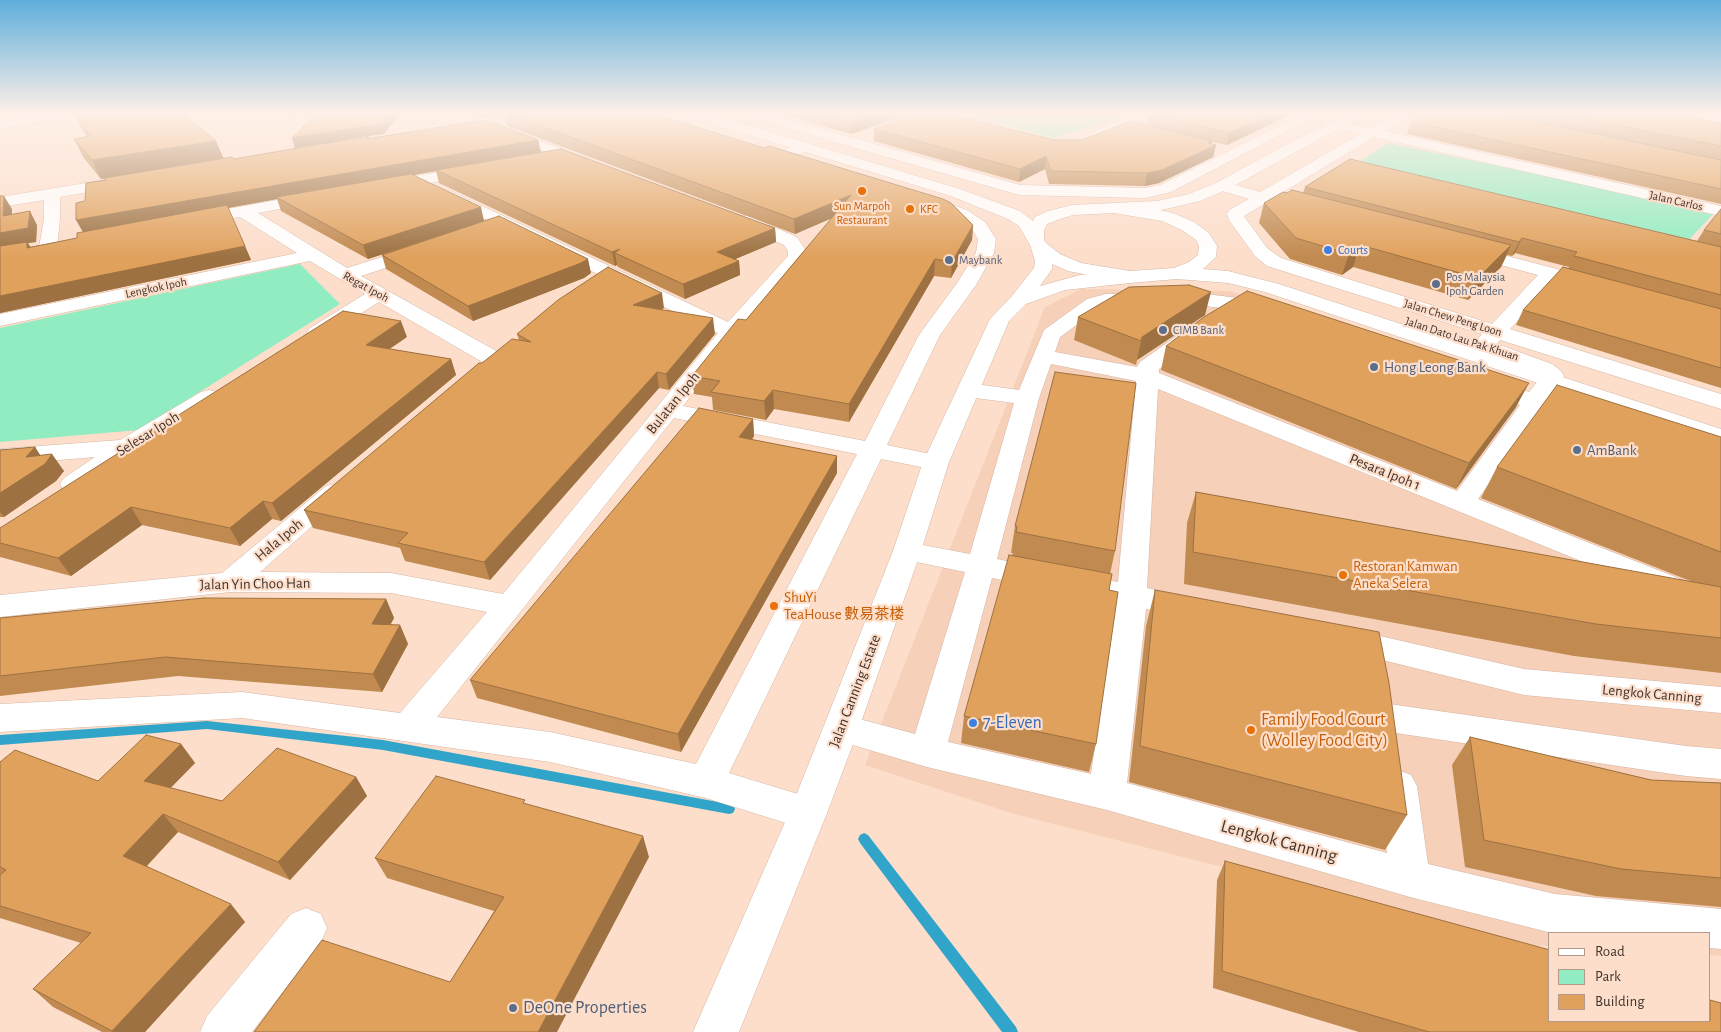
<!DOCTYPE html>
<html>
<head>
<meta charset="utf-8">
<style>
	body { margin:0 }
	#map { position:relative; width:1721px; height:1032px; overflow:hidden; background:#fddecb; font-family:"Alegreya Sans",sans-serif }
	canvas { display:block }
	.legend { position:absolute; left:1548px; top:932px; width:162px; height:90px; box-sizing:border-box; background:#fddecb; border:1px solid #b29a8c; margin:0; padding:6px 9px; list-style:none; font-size:15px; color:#41352e }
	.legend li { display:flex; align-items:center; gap:10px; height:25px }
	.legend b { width:25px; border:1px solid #b29a8c }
</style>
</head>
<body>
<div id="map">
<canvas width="1721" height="1032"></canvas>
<ul class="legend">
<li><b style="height:6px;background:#fff"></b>Road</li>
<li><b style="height:14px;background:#91edc1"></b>Park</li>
<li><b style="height:14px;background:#e0a15d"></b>Building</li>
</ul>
</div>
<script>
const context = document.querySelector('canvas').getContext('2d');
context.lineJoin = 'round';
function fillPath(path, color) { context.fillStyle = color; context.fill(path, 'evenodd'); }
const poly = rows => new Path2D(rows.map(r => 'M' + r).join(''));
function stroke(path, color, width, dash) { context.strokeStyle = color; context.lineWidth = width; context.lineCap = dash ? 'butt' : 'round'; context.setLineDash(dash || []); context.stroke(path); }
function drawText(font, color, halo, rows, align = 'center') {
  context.font = font + ' "Alegreya Sans","Noto Sans SC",sans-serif'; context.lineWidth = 4.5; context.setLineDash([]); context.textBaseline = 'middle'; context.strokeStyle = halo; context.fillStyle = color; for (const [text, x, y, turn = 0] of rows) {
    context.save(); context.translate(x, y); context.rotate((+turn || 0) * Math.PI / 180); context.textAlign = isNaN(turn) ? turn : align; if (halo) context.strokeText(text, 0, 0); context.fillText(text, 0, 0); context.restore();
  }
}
fillPath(poly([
	[1081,289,1230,291,1721,456,1721,956,1710,955,1710,933,1550,933,1550,946,1527,945,1011,813,865,765,1045,307]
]), '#f6d0b9');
fillPath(poly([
	[952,112,1119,112,1131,115,1054,138],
	[1388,143,1716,211,1682,247,1359,162],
	[300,264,340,304,139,430,0,442,0,328]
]), '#91edc1');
fillPath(poly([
	[207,721,383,740,729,804,733,805,735,809,733,813,729,814,383,750,207,729,0,745,0,735,207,721],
	[864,833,868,835,1016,1027,1018,1032,1002,1032,860,843,858,839,860,835,864,833]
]), '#30a4c9');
const minor = poly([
	[740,112,762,112,1020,185,1145,188,1160,185,1307,112,1324,112,1171,192,1145,198,1019,195,741,115,740,112],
	[1139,112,1157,112,1103,138,1093,138,1091,135,1093,132,1139,112],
	[1401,112,1418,112,1385,131,1721,206,1721,216,1374,137,1275,197,1280,201,1278,204,1272,206,1264,204,1244,216,1267,248,1281,258,1492,324,1538,275,1463,255,1460,251,1463,247,1469,246,1599,280,1602,284,1599,288,1592,290,1555,280,1510,329,1721,394,1721,409,1500,340,1497,344,1552,364,1561,371,1564,376,1548,399,1587,412,1591,417,1587,422,1579,424,1540,411,1478,499,1721,595,1721,618,1158,389,1147,588,1201,599,1205,607,1201,615,1190,618,1146,609,1127,783,1387,853,1379,786,1385,775,1398,770,1411,775,1417,786,1428,864,1555,894,1721,909,1721,949,1710,948,1710,933,1552,933,1410,897,1107,810,927,767,829,738,823,728,829,718,841,714,915,734,965,572,897,558,893,551,897,544,907,542,970,554,1014,403,968,397,960,395,957,390,960,385,968,383,1019,390,1044,330,1087,299,1106,294,1198,293,1238,298,1271,308,1274,312,1271,316,1264,318,1236,310,1198,305,1106,306,1101,307,1060,337,1055,352,1137,367,1140,362,1188,328,1195,326,1202,328,1205,332,1202,336,1159,369,1159,373,1457,491,1520,405,1477,390,1474,385,1477,380,1485,378,1529,392,1541,377,1536,374,1475,351,1472,346,1482,334,1267,266,1255,256,1229,220,1227,214,1229,210,1249,199,1216,189,1214,186,1216,183,1222,181,1260,192,1360,134,1334,128,1332,125,1334,122,1339,121,1370,128,1401,112],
	[1051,364,1136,381,1118,582,1080,575,1069,578,1065,585,1069,592,1116,603,1091,774,948,742,992,578,1040,587,1050,584,1055,577,1050,570,997,559,1039,398,1051,364],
	[505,128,592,160,594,163,592,166,587,167,582,166,500,135,498,132,500,129,505,128],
	[805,143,810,144,812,147,810,150,778,161,773,160,771,157,773,154,805,143],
	[475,166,480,168,483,171,480,174,386,191,380,189,378,186,380,183,386,181,475,166],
	[123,177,128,179,131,182,128,185,60,197,60,219,57,247,54,251,48,252,42,251,39,247,44,219,44,200,0,207,0,197,123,177],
	[448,190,728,322,788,256,788,251,784,245,736,224,734,220,736,216,748,216,797,237,806,251,806,257,738,335,683,406,865,441,919,335,957,283,976,253,978,239,972,229,955,218,921,204,919,201,921,198,927,196,967,210,985,222,996,239,994,253,976,285,940,335,887,445,945,457,949,462,945,467,936,470,881,459,729,773,821,801,827,813,821,825,808,830,706,798,550,762,242,718,0,732,0,704,242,692,400,713,487,612,391,593,230,592,0,617,0,595,222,573,326,486,335,484,344,486,348,492,344,498,260,572,391,573,503,594,718,333,442,198,440,195,442,192,448,190],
	[674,418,857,454,696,764,550,732,437,717,674,418],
	[315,193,321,195,323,198,321,201,258,213,347,268,414,247,420,246,426,247,429,251,426,255,361,276,500,353,503,358,500,363,492,365,484,363,379,302,324,336,317,338,310,336,307,332,310,328,365,294,310,261,0,326,0,314,297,253,240,217,194,225,188,224,186,220,188,216,194,215,315,193],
	[209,390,217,392,221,397,217,402,135,452,82,490,73,492,64,490,60,484,64,478,95,457,0,465,0,449,120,440,201,392,209,390],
	[1345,628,1524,669,1721,687,1721,713,1524,695,1334,648,1329,640,1334,632,1345,628],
	[1389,704,1686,746,1721,749,1721,779,1686,776,1389,732,1377,728,1372,718,1377,708,1389,704],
	[306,908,321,914,327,928,321,942,252,1032,200,1032,207,1016,291,914,306,908]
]);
const tertiary = poly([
	[1352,112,1369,112,1228,189,1200,201,1157,211,1114,213,1108,211,1106,208,1108,205,1114,203,1157,201,1189,194,1216,183,1293,141,1352,112],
	[1679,112,1708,112,1721,115,1721,123,1680,115,1679,112],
	[1040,243,1046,244,1053,261,1052,269,1040,286,1080,275,1130,271,1137,273,1139,277,1137,281,1130,283,1065,290,1026,304,1009,321,949,462,921,551,859,728,827,813,739,1032,693,1032,789,813,823,728,893,551,923,462,990,319,1012,296,1034,268,1035,261,1031,248,1034,244,1040,243]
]);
const secondary = poly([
	[47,112,78,112,72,116,0,129,0,121,47,112],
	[682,112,704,112,960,189,1020,211,1033,221,1035,217,1048,211,1072,205,1114,203,1141,206,1173,213,1194,222,1209,233,1217,246,1216,257,1203,269,1228,271,1279,284,1721,429,1721,444,1265,292,1228,283,1177,279,1130,283,1068,271,1048,262,1034,252,1019,226,1008,219,948,195,683,115,682,112],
	[1114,213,1162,221,1182,230,1196,240,1199,246,1198,255,1189,262,1174,268,1130,271,1081,263,1060,254,1047,244,1044,240,1044,230,1047,224,1060,219,1073,215,1114,213]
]);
stroke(minor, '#d4b6a4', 1);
stroke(tertiary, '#d4b6a4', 1);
stroke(secondary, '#d4b6a4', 1);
fillPath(minor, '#fff');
fillPath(tertiary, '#fff');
fillPath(secondary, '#fff');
fillPath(poly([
	[284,112,401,112,384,134,368,136,369,139,538,140,541,152,775,228,776,242,735,259,739,261,740,275,685,299,618,267,617,265,615,266,439,183,436,171,413,175,484,221,368,259,281,211,277,199,228,208,251,260,0,313,12,209,12,214,37,225,36,242,28,243,30,247,77,238,83,232,85,201,105,180,105,178,101,179,83,157,74,139,87,137,83,131,74,114,224,159,234,159,349,139,295,148,292,138,316,114,285,116],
	[472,112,648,112,973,225,972,240,951,278,934,276,849,422,774,409,766,420,713,410,712,397,694,394,692,376,746,320,832,218,795,234,507,126,505,114,481,118],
	[773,112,906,112,905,115,851,134],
	[1296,112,1227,145,1212,142,1212,144,1216,145,1213,157,1159,183,1145,186,1049,184,1045,169,1019,182,874,141,874,129,1055,140,1082,140,1147,125,1149,113],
	[1420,112,1680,112,1678,115,1721,123,1721,204,1407,134,1411,122,1418,119],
	[1305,187,1697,241,1704,230,1721,209,1721,388,1516,325,1523,310,1568,269,1569,267,1515,253,1512,256,1507,255,1501,267,1468,300,1353,267,1342,275,1290,259,1259,223,1264,203,1287,193,1303,193],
	[382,255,591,273,584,278,473,321,386,269],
	[664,308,661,310,715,334,669,390,659,388,490,580,405,561,400,548,313,528,304,510,482,363,519,340,517,334],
	[1205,315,1137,360,1136,365,1074,340,1078,317],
	[407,337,389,349,451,359,456,375,281,521,272,519,240,546,142,525,71,576,0,557,0,528],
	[1166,346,1516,407,1456,489,1161,370],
	[753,419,754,436,752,440,837,456,837,473,681,752,477,698,470,680],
	[1721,437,1721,673,1574,656,1184,584,1187,523,1196,492,1693,582,1481,498,1497,467],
	[35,447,40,455,64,471,56,481,4,517,0,517,0,450],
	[1015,526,1115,551,1110,574,1109,590,1096,744,1089,772,961,743,964,716,1012,555,1013,553,1011,553],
	[1155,590,1407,815,1385,850,1129,782,1146,626],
	[386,599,394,618,390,625,400,625,408,644,382,692,178,676,0,696,0,618],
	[1470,737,1651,780,1721,783,1721,907,1596,896,1465,867,1452,765],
	[181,744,195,763,170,788,222,801,356,777,367,796,290,880,178,832,147,866,245,922,145,1032,102,1032,53,1007,33,989,81,943,0,918,0,762,98,781],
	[526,804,649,857,450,982,494,911,387,878,375,858],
	[1225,861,1550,1021,1710,1021,1721,1032,1359,1032,1213,988,1217,880]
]), '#c18a50');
fillPath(poly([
	[390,112,401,112,384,134,368,136,372,148,366,139,368,136,295,148,292,138],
	[480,112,516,112,505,113,505,114,481,118],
	[881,112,906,112,905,115,851,134,851,123],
	[1275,112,1296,112,1227,145,1229,133],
	[538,140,541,152,436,170,436,171,279,199,276,197,277,199,84,234,76,220],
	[216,141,224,159,101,179,92,160],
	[1212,141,1211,147,1216,145,1213,157,1159,183,1145,186,1147,173],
	[1046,156,1045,169,1019,182,1020,169],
	[851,195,851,210,795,234,794,219],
	[4,196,12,209,11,230,3,216],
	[481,207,484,221,368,259,363,245],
	[30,211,37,225,36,242,28,243,36,256,27,248,0,249,0,233],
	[973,225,972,240,951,278,952,262],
	[775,228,776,242,719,266,717,252],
	[1522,238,1515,253,1512,256,1519,242],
	[1360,245,1353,267,1342,275,1349,254],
	[1511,245,1501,267,1468,300,1478,278],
	[245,246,251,260,0,313,0,296],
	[620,249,615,253,617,265,615,266,612,252],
	[588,259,591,273,584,278,473,321,468,306],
	[935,259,934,276,849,422,849,404],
	[739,261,740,275,685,299,683,284],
	[1211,292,1205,315,1137,360,1136,365,1142,337],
	[662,293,664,308,636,320,633,305],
	[713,318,715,334,669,390,666,374],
	[401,321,407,337,372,361,366,345],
	[451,359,456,375,281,521,272,503],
	[657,372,659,388,490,580,484,562],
	[1529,383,1516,407,1456,489,1469,463],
	[773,390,774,409,766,420,764,401],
	[753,419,754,436,741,454,739,437],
	[35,447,45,463,52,454,64,471,56,481,4,517,0,512,0,493,26,457],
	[837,456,837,473,681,752,678,734],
	[263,501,272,519,240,546,230,528],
	[131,507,142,525,71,576,58,558],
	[386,599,394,618,381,642,372,624],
	[400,625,408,644,382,692,373,674],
	[181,744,195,763,159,800,144,781],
	[356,777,367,796,290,880,278,862],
	[163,814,178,832,139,874,123,856],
	[643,836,649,857,557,1032,538,1032],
	[231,904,245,922,145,1032,113,1032,112,1031]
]), '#9d7141');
const building = poly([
	[82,112,181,112,216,141,92,160,74,139,90,136,74,114,82,112],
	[318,112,390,112,381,124,292,138,318,112],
	[508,112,648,112,764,148,769,146,943,199,951,203,973,225,952,262,935,259,849,404,773,390,764,401,711,392,720,381,692,376,738,319,746,320,851,195,794,219,505,113,508,112],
	[814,112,881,112,851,123,814,112],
	[920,112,940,112,1055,140,1082,140,1131,121,1212,141,1208,143,1216,145,1162,170,1147,173,1051,171,1046,156,1020,169,874,129,920,112],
	[1151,112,1275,112,1229,133,1149,113,1151,112],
	[1429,112,1490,112,1721,160,1721,189,1411,122,1429,112],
	[1550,112,1667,112,1721,123,1721,146,1550,112],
	[486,120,538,140,76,220,76,203,85,201,86,183,106,180,104,178,232,157,234,159,368,136,366,139,486,120],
	[561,149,775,228,717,252,739,261,683,284,615,253,620,249,612,252,436,170,561,149],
	[1350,159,1721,247,1721,295,1574,256,1577,252,1522,238,1519,242,1305,187,1350,159],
	[411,174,481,207,363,245,276,197,411,174],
	[1292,190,1511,245,1478,278,1360,245,1349,254,1296,238,1264,203,1283,192,1287,193,1292,190],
	[0,196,4,196,3,216,30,211,28,228,0,233,0,196],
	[227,205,245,246,0,296,0,246,27,242,27,248,77,238,77,233,227,205],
	[1721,209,1721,234,1704,230,1721,209],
	[499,216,588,259,581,263,468,306,382,255,499,216],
	[608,267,662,293,633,305,713,318,666,374,657,372,484,562,398,543,408,533,304,510,479,363,482,363,512,339,531,342,517,334,558,300,608,267],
	[1563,267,1721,309,1721,368,1523,310,1563,267],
	[1189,285,1211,292,1142,337,1141,341,1078,317,1129,287,1189,285],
	[1247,291,1529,383,1469,463,1166,346,1204,317,1247,291],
	[343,311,401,321,366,345,451,359,272,503,263,501,230,528,131,507,58,558,0,543,0,528,343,311],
	[1055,372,1136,383,1115,551,1016,532,1017,526,1015,526,1055,372],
	[1557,385,1721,437,1721,552,1497,467,1557,385],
	[699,408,753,419,739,437,837,456,678,734,470,680,699,408],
	[35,447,26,457,52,454,45,464,0,493,0,450,35,447],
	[1196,492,1721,587,1721,638,1596,624,1193,552,1196,492],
	[1009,555,1112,574,1109,590,1118,592,1096,744,964,716,1009,555],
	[1155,590,1379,632,1389,683,1407,815,1140,746,1155,590],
	[204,598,386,599,372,624,400,625,373,674,165,657,0,676,0,618,204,598],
	[146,735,181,744,144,781,222,801,277,748,356,777,278,862,163,814,123,856,231,904,112,1031,33,989,91,933,0,906,0,875,6,870,0,867,0,762,15,750,98,781,146,735],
	[1470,737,1651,780,1721,783,1721,878,1621,869,1484,840,1470,737],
	[436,776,525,800,523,803,643,836,538,1032,254,1032,322,940,450,982,504,897,375,858,436,776],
	[1225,861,1550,950,1550,1021,1710,1021,1710,1000,1721,1003,1721,1032,1429,1032,1222,971,1225,861]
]);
fillPath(building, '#e0a15d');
stroke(building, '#9d7141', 1);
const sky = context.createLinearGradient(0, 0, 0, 257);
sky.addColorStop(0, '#5eaedc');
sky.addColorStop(0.44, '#fef0e8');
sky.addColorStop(1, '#fef0e800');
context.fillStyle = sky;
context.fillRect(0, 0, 1721, 257);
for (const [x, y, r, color] of [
	[862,191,5,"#e8710a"],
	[910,209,5,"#e8710a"],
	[1328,250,5,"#3f7fe0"],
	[949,260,5,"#5c6f8a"],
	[1436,284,5,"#5c6f8a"],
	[1163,330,5,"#5c6f8a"],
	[1374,367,5,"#5c6f8a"],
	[1577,450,5,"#5c6f8a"],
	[1343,575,5,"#e8710a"],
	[774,606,5,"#e8710a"],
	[973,723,5,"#3f7fe0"],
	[1251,730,5,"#e8710a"],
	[513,1008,5,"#5c6f8a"]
]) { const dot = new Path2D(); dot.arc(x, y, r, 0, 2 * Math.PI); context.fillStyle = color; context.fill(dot); stroke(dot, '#fddecb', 2); }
drawText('12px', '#41352e', '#fddecb', [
	["Jalan Carlos",1676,201,13],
	["Regat Ipoh",366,287,29],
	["Lengkok Ipoh",156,288,-12],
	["Jalan Chew Peng Loon",1453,318,17],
	["Jalan Dato Lau Pak Khuan",1462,339,18]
]);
drawText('12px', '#c56008', '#fddecb', [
	["Sun Marpoh",862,206],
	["Restaurant",862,220],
	["KFC",920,209,"left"]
]);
drawText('12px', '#366cbe', '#fddecb', [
	["Courts",1338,250]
], 'left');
drawText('12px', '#4e5e75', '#fddecb', [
	["Maybank",959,260],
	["Pos Malaysia",1446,277],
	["Ipoh Garden",1446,291],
	["CIMB Bank",1173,330]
], 'left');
drawText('15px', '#4e5e75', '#fddecb', [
	["Hong Leong Bank",1384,367],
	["AmBank",1587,450]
], 'left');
drawText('15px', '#41352e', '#fddecb', [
	["Bulatan Ipoh",673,403,-51],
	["Selesar Ipoh",148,434,-32],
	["Pesara Ipoh 1",1385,472,22],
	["Hala Ipoh",279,540,-40],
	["Jalan Yin Choo Han",255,584,-1],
	["Jalan Canning Estate",855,691,-69],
	["Lengkok Canning",1652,694,5]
]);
drawText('15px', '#c56008', '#fddecb', [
	["Restoran Kamwan",1353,566],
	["Aneka Selera",1353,583],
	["ShuYi",784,597],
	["TeaHouse 數易茶楼",784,614]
], 'left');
drawText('18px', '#c56008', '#fddecb', [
	["Family Food Court",1261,720],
	["(Wolley Food City)",1261,741]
], 'left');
drawText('18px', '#366cbe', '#fddecb', [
	["7-Eleven",983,723]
], 'left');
drawText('18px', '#41352e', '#fddecb', [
	["Lengkok Canning",1279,841,15]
]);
drawText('18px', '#4e5e75', '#fddecb', [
	["DeOne Properties",523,1008]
], 'left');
</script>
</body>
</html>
